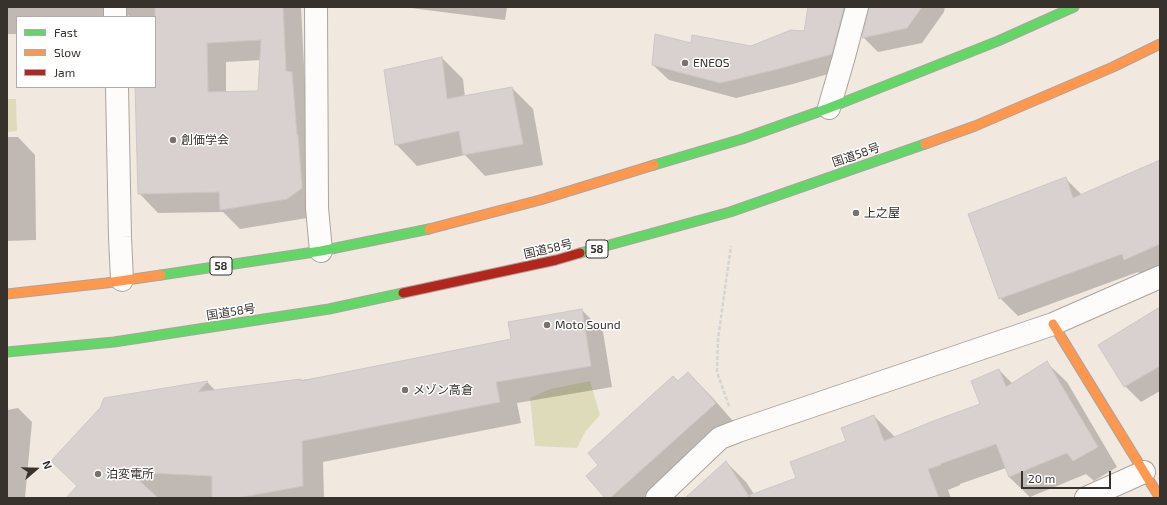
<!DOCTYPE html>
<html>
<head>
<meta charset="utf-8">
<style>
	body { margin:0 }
	#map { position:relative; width:1167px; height:505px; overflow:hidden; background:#f1e8e0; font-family:"Exo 2",sans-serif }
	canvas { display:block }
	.frame { position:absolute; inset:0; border:8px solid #38322d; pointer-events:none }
	.legend { position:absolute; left:16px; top:16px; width:140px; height:72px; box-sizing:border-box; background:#fff; border:1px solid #afadab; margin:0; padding:5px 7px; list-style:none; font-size:12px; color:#38322d }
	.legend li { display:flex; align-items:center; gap:8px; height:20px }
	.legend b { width:20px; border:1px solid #afadab }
	.north { position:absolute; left:16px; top:449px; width:40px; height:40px; -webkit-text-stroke:3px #fff; paint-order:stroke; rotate:70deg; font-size:11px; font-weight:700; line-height:16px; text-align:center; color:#38322d }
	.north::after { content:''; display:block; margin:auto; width:14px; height:18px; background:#38322d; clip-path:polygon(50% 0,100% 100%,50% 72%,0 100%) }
	.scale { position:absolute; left:1021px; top:471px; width:90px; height:18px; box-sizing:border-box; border:2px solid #38322d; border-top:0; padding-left:5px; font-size:12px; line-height:14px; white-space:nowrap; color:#38322d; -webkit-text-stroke:3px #fff; paint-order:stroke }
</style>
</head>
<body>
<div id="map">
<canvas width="1167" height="505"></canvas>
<div class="frame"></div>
<ul class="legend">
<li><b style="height:5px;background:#63d668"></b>Fast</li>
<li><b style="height:5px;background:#ff974d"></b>Slow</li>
<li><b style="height:5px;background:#b3261e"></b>Jam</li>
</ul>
<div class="north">N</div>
<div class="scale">20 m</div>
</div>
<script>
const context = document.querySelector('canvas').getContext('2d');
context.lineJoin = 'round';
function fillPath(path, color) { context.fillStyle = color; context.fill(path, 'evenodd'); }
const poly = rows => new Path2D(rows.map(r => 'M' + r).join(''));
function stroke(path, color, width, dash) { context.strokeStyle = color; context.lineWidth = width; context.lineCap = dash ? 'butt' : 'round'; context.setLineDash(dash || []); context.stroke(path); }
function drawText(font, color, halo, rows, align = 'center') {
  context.font = font + ' "Exo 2","Noto Sans JP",sans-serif'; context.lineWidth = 3; context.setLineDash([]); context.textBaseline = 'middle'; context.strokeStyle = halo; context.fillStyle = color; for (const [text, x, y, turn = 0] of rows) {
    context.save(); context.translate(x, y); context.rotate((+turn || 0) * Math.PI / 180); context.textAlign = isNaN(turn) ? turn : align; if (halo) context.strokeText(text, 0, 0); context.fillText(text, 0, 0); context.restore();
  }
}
fillPath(poly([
	[7,99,16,99,17,131,7,132],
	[590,381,600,415,585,432,577,448,535,446,530,398,550,389]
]), '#dddbba');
fillPath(poly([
	[7,7,301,7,305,85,312,92,321,207,307,218,240,229,223,212,158,213,139,193,136,87,155,87,155,17,129,17,129,15,127,17,17,17,17,34,7,34],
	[261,60,259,92,226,92,226,62],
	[403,7,507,7,505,20],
	[809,7,945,7,944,12,922,43,878,52,863,37,870,9,863,14,846,69,793,84,736,98,669,80,653,65,692,44,751,47,805,32],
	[442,58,463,79,465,97,512,88,533,109,543,165,485,176,465,155,417,166,396,144],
	[7,137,18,137,35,155,36,240,7,241],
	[1160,161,1160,270,1143,277,1138,272,1018,316,1000,298,1066,179,1082,195],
	[1160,308,1160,391,1141,402,1125,386],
	[582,310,603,332,612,387,517,403,521,423,323,462,324,498,67,498,78,487,100,408,104,399,207,382,215,390,327,377,512,340],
	[1046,362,1067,382,1117,467,1094,481,1086,474,1030,497,1009,477,1006,468,960,484,960,485,948,490,951,498,687,498,726,462,746,482,754,494,797,479,847,442,874,416,895,437,981,404,999,370,1013,384],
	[688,373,712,397,739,428,661,498,607,498,600,465],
	[18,408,32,422,25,498,7,498,7,410]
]), '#0003');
const building = poly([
	[155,7,283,7,286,71,292,72,297,135,298,135,302,188,287,199,220,210,219,192,138,194,135,87,155,87,155,7],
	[261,40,258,91,208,92,207,43,261,40],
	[808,7,844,7,832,54,778,69,720,83,652,65,655,34,691,43,692,35,751,46,791,30,804,31,808,7],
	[869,7,922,7,907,28,862,38,869,7],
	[442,57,447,99,512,87,523,144,463,155,459,131,395,145,384,70,442,57],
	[1160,160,1160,244,1124,260,1122,254,999,299,968,214,1066,177,1073,198,1160,160],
	[1160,307,1160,366,1124,387,1098,345,1160,307],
	[582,309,591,366,496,382,500,402,302,441,303,486,237,498,212,498,212,476,130,472,158,498,66,498,77,486,51,461,100,408,104,398,208,381,198,392,301,379,301,381,511,339,508,322,582,309],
	[1047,361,1098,447,1073,461,1067,453,1009,477,996,444,940,464,941,465,928,469,939,498,750,498,750,495,796,478,790,462,846,441,841,428,874,415,884,441,936,420,980,404,971,381,999,369,1006,387,1047,361],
	[688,372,716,403,610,498,605,498,586,476,598,465,588,453,673,376,678,381,688,372],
	[726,461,750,498,685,498,726,461]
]);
fillPath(building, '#d8d1cf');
stroke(building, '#cdc6c4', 1);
const street = poly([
	[115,7,115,17],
	[316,7,317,208,321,251],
	[117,87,120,237,122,280],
	[829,108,843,60,857,7],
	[657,498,720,438,738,431,1053,324,1160,277],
	[1086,498,1144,472]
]);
const fast = poly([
	[654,165,742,139,829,108,998,41,1074,7],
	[580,253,730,212,925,144],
	[161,275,321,251,429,229],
	[7,352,114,342,329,309,403,293]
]);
const slow = poly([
	[925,144,975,126,1113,67,1160,44],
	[429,229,540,200,654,165],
	[7,294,106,283,161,275],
	[1053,324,1160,498]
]);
const jam = poly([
	[403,293,556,260,580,253]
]);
stroke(street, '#aba49e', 24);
stroke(fast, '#aba49e', 11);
stroke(slow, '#aba49e', 11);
stroke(jam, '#aba49e', 11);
stroke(poly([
	[729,406,717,372,718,339,731,246]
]), '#d6d4d2', 2.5, [4, 2]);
stroke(street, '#fdfcfa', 22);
stroke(fast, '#63d668', 9);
stroke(slow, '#ff974d', 9);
stroke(jam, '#b3261e', 9);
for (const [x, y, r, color] of [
	[685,63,4,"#79726c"],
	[173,140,4,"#79726c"],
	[856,213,4,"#79726c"],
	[547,325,4,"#79726c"],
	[405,390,4,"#79726c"],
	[98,474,4,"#79726c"]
]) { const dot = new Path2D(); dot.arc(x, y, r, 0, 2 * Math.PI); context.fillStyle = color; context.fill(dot); stroke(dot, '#fff', 1.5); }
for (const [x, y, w] of [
	[597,249,22],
	[221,266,22]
]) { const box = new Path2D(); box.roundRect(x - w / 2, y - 9, w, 18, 3); context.fillStyle = '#fff'; context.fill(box); stroke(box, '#38322d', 1); }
drawText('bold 11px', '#38322d', null, [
	["58",597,249],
	["58",221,266]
]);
drawText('12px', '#38322d', '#fff', [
	["ENEOS",693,63],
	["創価学会",181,140],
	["上之屋",864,213],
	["Moto Sound",555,325],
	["メゾン高倉",413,390],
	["泊変電所",106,474]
], 'left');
drawText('12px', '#38322d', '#fff', [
	["国道58号",856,155,-19],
	["国道58号",548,249,-13],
	["国道58号",231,312,-9]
]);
</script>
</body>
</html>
